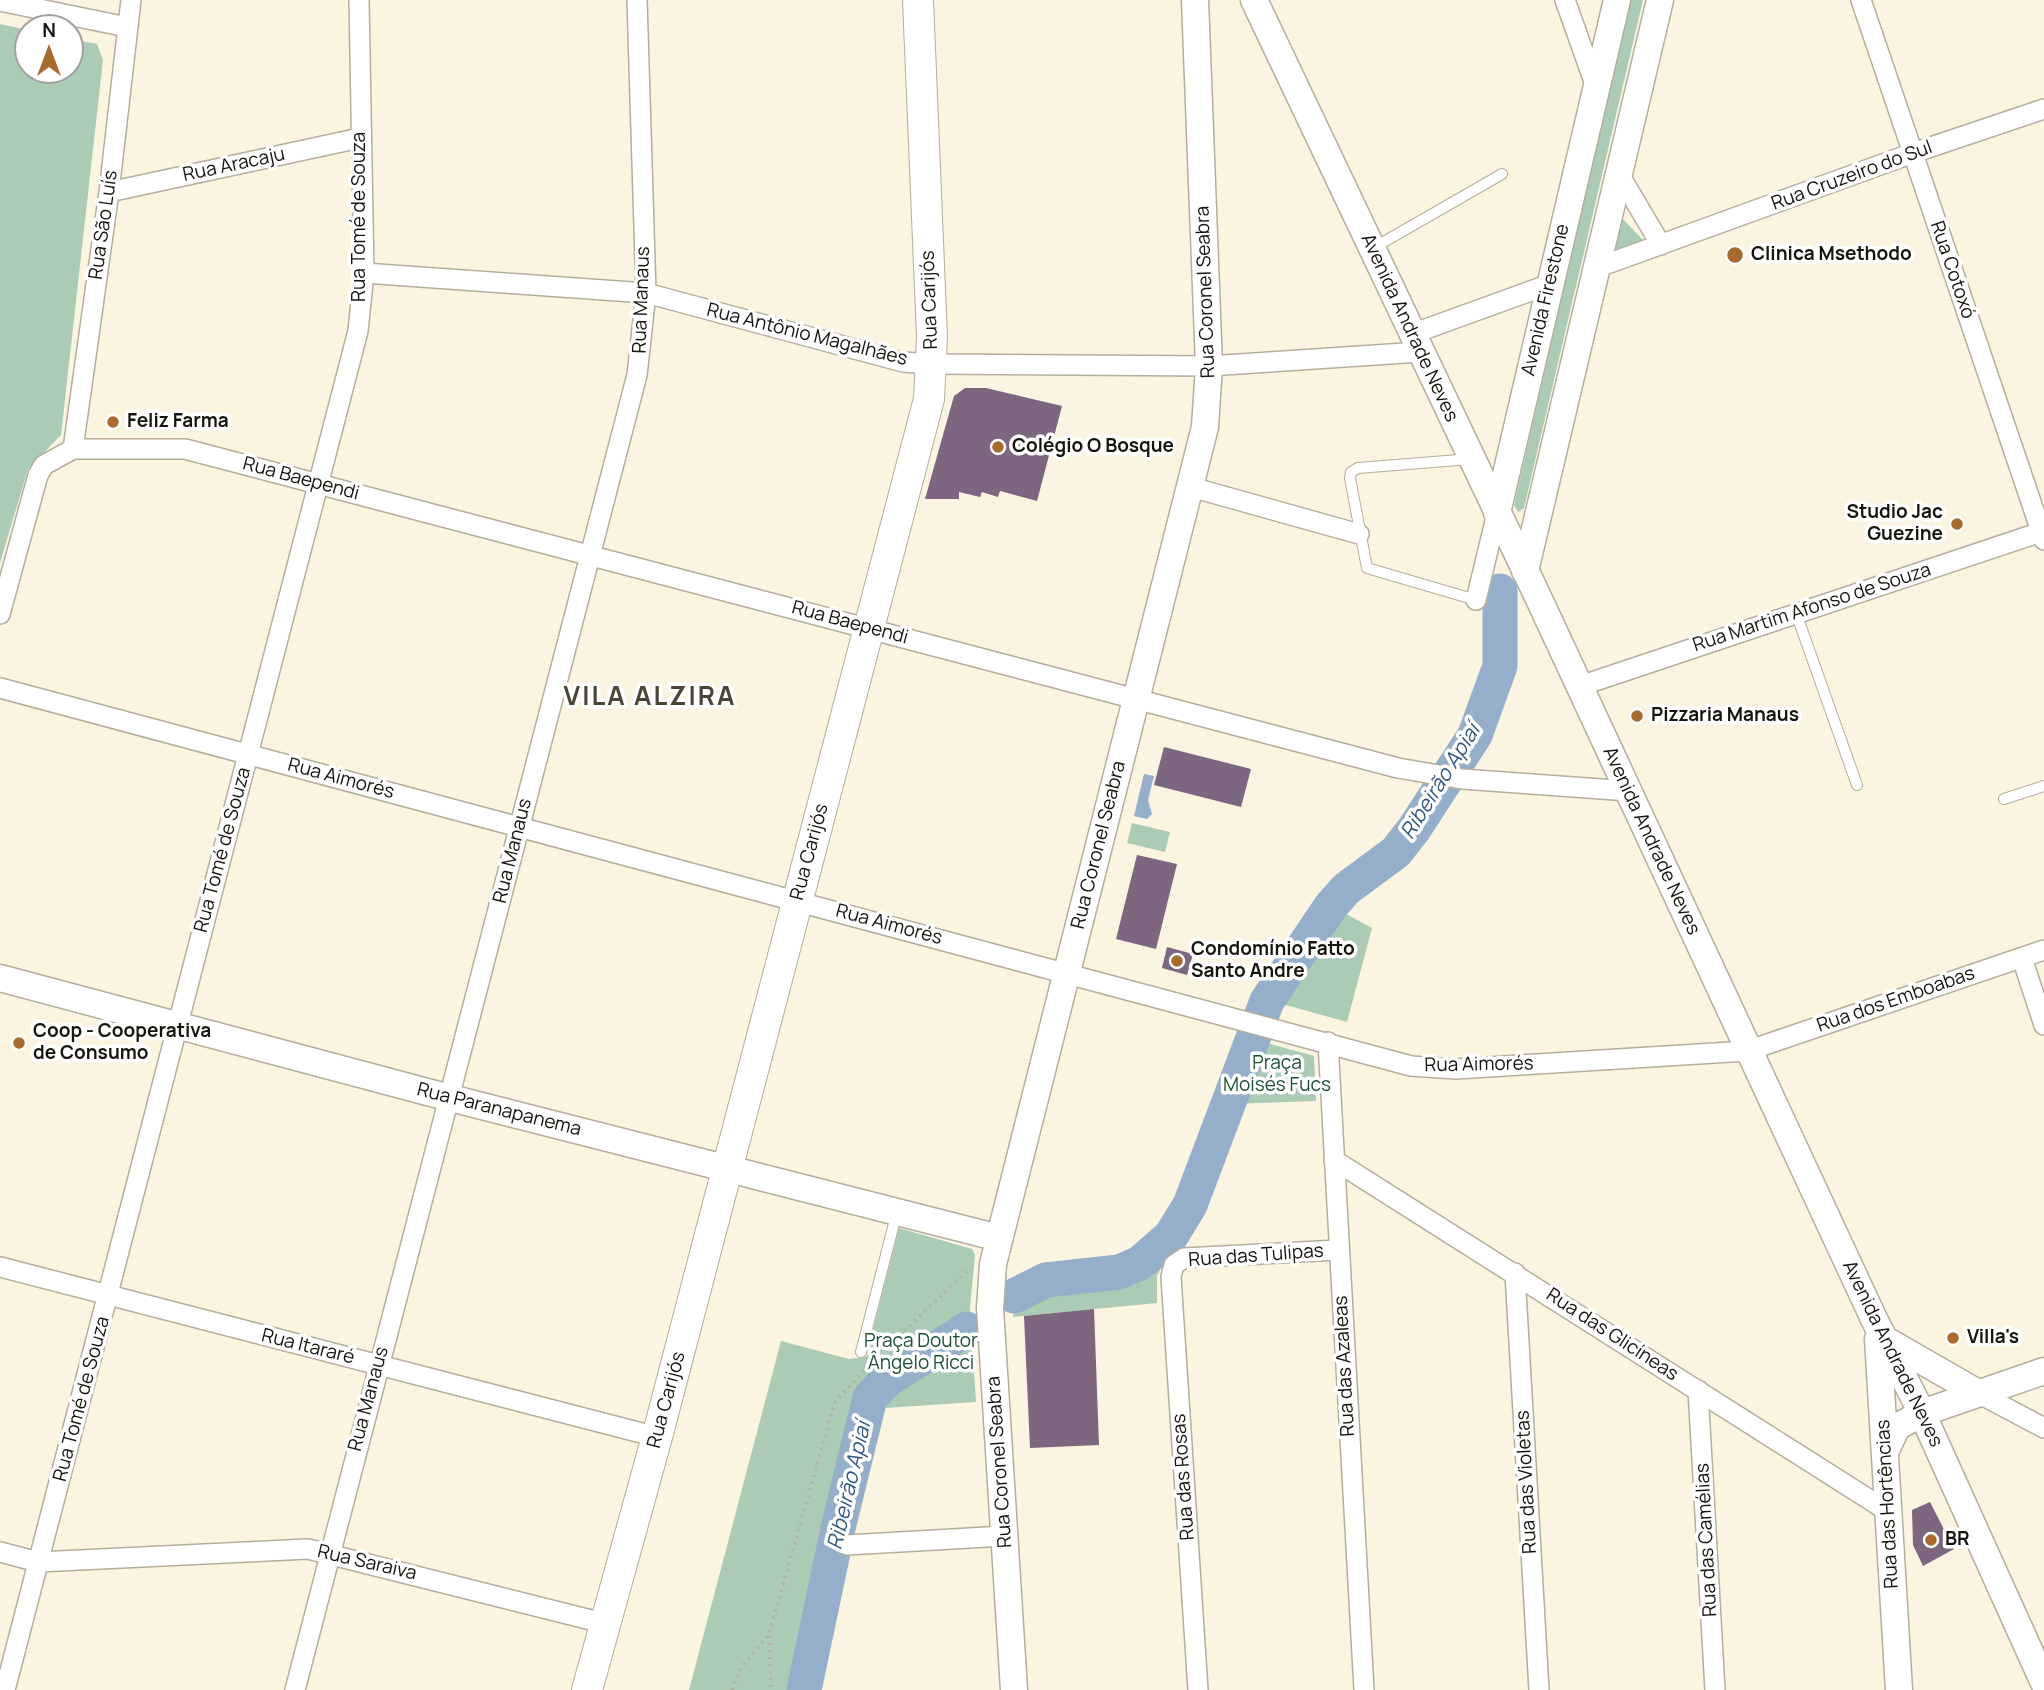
<!DOCTYPE html>
<html>
<head>
<meta charset="utf-8">
<style>
	body { margin:0 }
	#map { position:relative; width:2044px; height:1690px; overflow:hidden; background:#fbf4e1; font-family:Manrope,sans-serif }
	canvas { display:block }
	.north { position:absolute; left:14px; top:14px; width:70px; height:70px; box-sizing:border-box; background:#fff; border:2px solid #a2a19f; border-radius:50%; rotate:0deg; font-size:19px; font-weight:700; line-height:28px; text-align:center; color:#17140e }
	.north::after { content:''; display:block; margin:auto; width:24px; height:32px; background:#a76b2e; clip-path:polygon(50% 0,100% 100%,50% 72%,0 100%) }
</style>
</head>
<body>
<div id="map">
<canvas width="2044" height="1690"></canvas>
<div class="north">N</div>
</div>
<script>
const context = document.querySelector('canvas').getContext('2d');
context.lineJoin = 'round';
function fillPath(path, color) { context.fillStyle = color; context.fill(path, 'evenodd'); }
const poly = rows => new Path2D(rows.map(r => 'M' + r).join(''));
function stroke(path, color, width, dash) { context.strokeStyle = color; context.lineWidth = width; context.lineCap = dash ? 'butt' : 'round'; context.setLineDash(dash || []); context.stroke(path); }
function drawText(font, color, halo, rows, align = 'center') {
  context.font = font + ' Manrope,sans-serif'; context.lineWidth = 7; context.setLineDash([]); context.textBaseline = 'middle'; context.strokeStyle = halo; context.fillStyle = color; for (const [text, x, y, turn = 0] of rows) {
    context.save(); context.translate(x, y); context.rotate((+turn || 0) * Math.PI / 180); context.textAlign = isNaN(turn) ? turn : align; if (halo) context.strokeText(text, 0, 0); context.fillText(text, 0, 0); context.restore();
  }
}
fillPath(poly([
	[1630,0,1643,0,1524,508,1518,512,1514,505],
	[0,24,28,30,28,70,70,70,70,39,97,44,103,60,61,435,28,469,0,563],
	[1621,217,1644,241,1612,253],
	[1132,823,1170,832,1165,852,1127,843],
	[1335,908,1372,928,1347,1022,1275,1002],
	[1256,1040,1314,1056,1316,1101,1233,1104],
	[899,1228,972,1249,975,1255,970,1308,976,1402,870,1409,874,1388,862,1394,794,1690,689,1690,781,1341,849,1359,866,1357],
	[1184,1241,1173,1250,1157,1275,1157,1303,1013,1317,1014,1283,1117,1276]
]), '#abcbb4');
fillPath(poly([
	[1144,774,1154,776,1148,800,1152,814,1147,819,1134,816]
]), '#95afcb');
stroke(poly([
	[1014,1296,1046,1280,1119,1272,1140,1263,1171,1236,1190,1205,1267,1001,1331,906,1346,889,1396,852,1414,829,1475,735,1500,666,1500,591],
	[804,1690,839,1524,870,1398,887,1380,967,1329]
]), '#95afcb', 35);
fillPath(poly([
	[965,388,986,388,1062,406,1037,501,1000,491,998,497,982,492,980,497,959,492,959,499,925,499,954,396],
	[1164,747,1251,769,1241,807,1154,785],
	[1137,855,1177,864,1156,949,1116,939],
	[1167,947,1193,954,1187,975,1162,968],
	[1094,1309,1099,1445,1030,1448,1024,1316],
	[1930,1502,1954,1549,1923,1566,1913,1545,1912,1510]
]), '#7c6680');
const lane = poly([
	[1375,247,1502,174],
	[1471,459,1358,468,1351,472,1350,478,1367,568,1476,600],
	[1796,613,1857,785],
	[2004,799,2044,786],
	[861,1352,897,1212]
]);
const street = poly([
	[1565,0,1596,87],
	[1861,0,2044,540],
	[0,1,127,27],
	[1619,174,1661,245],
	[109,192,360,138],
	[1596,268,1913,153,2044,109],
	[364,273,646,293,903,362,932,364,1209,366,1420,352],
	[1412,334,1550,284],
	[73,449,109,192,131,0],
	[1191,487,1359,534],
	[1476,600,1497,513],
	[0,614,38,475,44,465,73,449,185,449,1398,768,1462,779,1629,791],
	[1580,686,2044,531],
	[0,688,1411,1066,1456,1069,1747,1051,2044,950],
	[2022,958,2044,1025],
	[1328,1042,1364,1690],
	[1334,1160,1889,1512],
	[0,1267,657,1437],
	[1515,1273,1539,1690],
	[1698,1390,1715,1690],
	[1978,1393,2044,1428],
	[847,1545,1004,1536],
	[0,1552,38,1562,308,1549,607,1624],
	[5,1690,358,331,364,273,359,0],
	[295,1690,637,375,646,293,637,0],
	[1198,1690,1171,1277,1174,1265,1184,1258,1338,1250]
]);
const secondary = poly([
	[1254,0,1539,599,1874,1319,1922,1413,2044,1683],
	[1497,513,1617,0],
	[1525,571,1660,0],
	[0,978,431,1093,999,1238],
	[1878,1339,1899,1690],
	[1884,1339,1978,1393],
	[1885,1452,1897,1427,1922,1413,2044,1371],
	[1014,1690,990,1308,993,1264,1205,427,1209,366,1195,0]
]);
const primary = poly([
	[587,1690,657,1437,929,399,932,337,918,0]
]);
stroke(lane, '#b5ae9d', 12);
stroke(street, '#b5ae9d', 22);
stroke(secondary, '#b5ae9d', 29);
stroke(primary, '#b5ae9d', 32);
stroke(poly([
	[874,1360,970,1268],
	[769,1636,771,1690],
	[732,1690,741,1668,769,1634,835,1402,869,1365]
]), '#b5b0a1', 3.5, [2, 5]);
stroke(lane, '#fff', 10);
stroke(street, '#fff', 19);
stroke(secondary, '#fff', 26);
stroke(primary, '#fff', 30);
for (const [x, y, r, color] of [
	[1735,255,9,"#a76b2e"],
	[113,422,7,"#a76b2e"],
	[998,447,7,"#a76b2e"],
	[1957,524,7,"#a76b2e"],
	[1637,716,7,"#a76b2e"],
	[1177,961,7,"#a76b2e"],
	[19,1043,7,"#a76b2e"],
	[1953,1338,7,"#a76b2e"],
	[1931,1540,7,"#a76b2e"]
]) { const dot = new Path2D(); dot.arc(x, y, r, 0, 2 * Math.PI); context.fillStyle = color; context.fill(dot); stroke(dot, '#fff', 2.5); }
drawText('19px', '#17140e', '#fff', [
	["Rua Aracaju",234,165,-12],
	["Rua Cruzeiro do Sul",1852,176,-20],
	["Rua Tomé de Souza",360,217,-90],
	["Rua São Luís",104,225,-82],
	["Rua Cotoxó",1952,270,71],
	["Rua Coronel Seabra",1206,292,-92],
	["Rua Manaus",642,300,-88],
	["Rua Carijós",930,300,-92],
	["Avenida Firestone",1546,300,-77],
	["Avenida Andrade Neves",1409,328,65],
	["Rua Antônio Magalhães",807,335,14],
	["Rua Baependi",301,479,15],
	["Rua Martim Afonso de Souza",1812,608,-18],
	["Rua Baependi",850,623,15],
	["Rua Aimorés",341,779,15],
	["Avenida Andrade Neves",1651,841,65],
	["Rua Coronel Seabra",1099,845,-76],
	["Rua Tomé de Souza",223,850,-75],
	["Rua Manaus",513,851,-76],
	["Rua Carijós",810,852,-75],
	["Rua Aimorés",889,925,15],
	["Rua dos Emboabas",1896,1000,-19],
	["Rua Aimorés",1479,1065,-1],
	["Rua Paranapanema",499,1110,14],
	["Rua das Tulipas",1256,1256,-4],
	["Rua das Glicíneas",1612,1335,33],
	["Rua Itararé",308,1347,14],
	["Avenida Andrade Neves",1892,1354,64],
	["Rua das Azaleas",1345,1366,-93],
	["Rua Tomé de Souza",82,1399,-75],
	["Rua Manaus",369,1399,-75],
	["Rua Carijós",667,1400,-75],
	["Rua Coronel Seabra",1000,1462,-94],
	["Rua das Rosas",1184,1477,-94],
	["Rua das Violetas",1527,1482,-93],
	["Rua das Hortências",1888,1504,-93],
	["Rua das Camélias",1707,1540,-93],
	["Rua Saraiva",367,1563,13]
]);
drawText('bold 19px', '#17140e', '#fff', [
	["Clinica Msethodo",1751,255],
	["Feliz Farma",127,422],
	["Colégio O Bosque",1012,447],
	["Studio Jac",1943,513,"right"],
	["Guezine",1943,535,"right"],
	["Pizzaria Manaus",1651,716],
	["Condomínio Fatto",1191,950],
	["Santo Andre",1191,972],
	["Coop - Cooperativa",33,1032],
	["de Consumo",33,1054],
	["Villa's",1967,1338],
	["BR",1945,1540]
], 'left');
drawText('19px', '#1d5231', '#fff', [
	["Praça",1277,1064],
	["Moisés Fucs",1277,1086],
	["Praça Doutor",921,1342],
	["Ângelo Ricci",921,1364]
]);
drawText('italic 21px', '#325981', '#fff', [
	["Ribeirão Apiaí",1441,782,-58],
	["Ribeirão Apiaí",850,1486,-77]
]);
context.letterSpacing = '2px';
drawText('bold 26px', '#4b4536', '#fff', [
	["VILA ALZIRA",650,698]
]);
context.letterSpacing = '0px';
</script>
</body>
</html>
